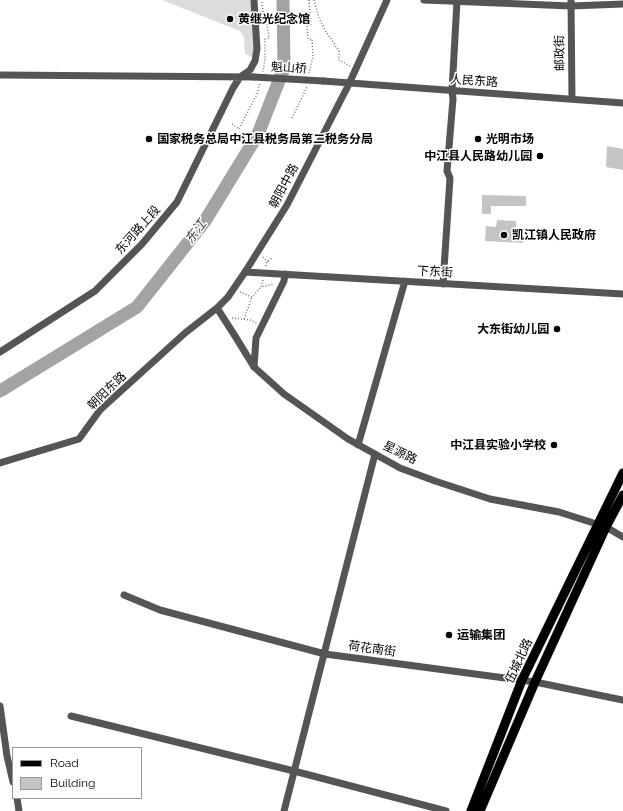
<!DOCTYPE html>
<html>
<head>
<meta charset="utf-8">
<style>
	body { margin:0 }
	#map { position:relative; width:623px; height:811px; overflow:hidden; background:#fff; font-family:Raleway,sans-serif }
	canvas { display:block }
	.legend { position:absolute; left:12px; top:747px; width:130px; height:52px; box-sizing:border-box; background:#fff; border:1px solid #999; margin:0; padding:5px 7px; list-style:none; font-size:12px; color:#000 }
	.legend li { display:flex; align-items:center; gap:8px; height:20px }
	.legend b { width:20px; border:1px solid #999 }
</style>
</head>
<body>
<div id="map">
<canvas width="623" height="811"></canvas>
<ul class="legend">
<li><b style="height:5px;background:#000"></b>Road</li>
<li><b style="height:11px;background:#c4c4c4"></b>Building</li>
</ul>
</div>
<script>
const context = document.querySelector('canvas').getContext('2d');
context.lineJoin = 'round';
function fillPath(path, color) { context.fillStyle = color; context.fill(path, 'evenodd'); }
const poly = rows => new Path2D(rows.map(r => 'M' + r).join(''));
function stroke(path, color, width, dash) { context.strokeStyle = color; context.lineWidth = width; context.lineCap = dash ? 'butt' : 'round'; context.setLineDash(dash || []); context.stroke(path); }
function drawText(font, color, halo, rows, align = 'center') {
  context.font = font + ' Raleway,"Noto Sans SC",sans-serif'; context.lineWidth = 3; context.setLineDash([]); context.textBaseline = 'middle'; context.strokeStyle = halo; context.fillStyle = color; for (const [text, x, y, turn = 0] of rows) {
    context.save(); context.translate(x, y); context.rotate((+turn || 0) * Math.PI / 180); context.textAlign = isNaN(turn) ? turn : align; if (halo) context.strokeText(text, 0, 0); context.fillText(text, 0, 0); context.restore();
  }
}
fillPath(poly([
	[162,0,251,0,254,48,253,57,245,54,244,38,240,31]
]), '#dcdcdc');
stroke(poly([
	[0,391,137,307,205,221,258,134,284,68,283,0]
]), '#a3a3a3', 13);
fillPath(poly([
	[607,146,623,149,623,170,606,167],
	[482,195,526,196,526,206,491,206,491,214,482,214],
	[497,220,516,221,516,228,523,228,523,243,485,241,486,226,496,227]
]), '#c4c4c4');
const major = poly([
	[471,811,522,680,623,473],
	[480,811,535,682,606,527,623,495]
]);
stroke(major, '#dbdbdb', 10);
stroke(poly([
	[309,0,311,25,307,25,308,39,312,39,313,56,309,73],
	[314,0,319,18,325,30,339,51,339,60,350,66],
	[262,2,264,23,267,24,269,38,265,39,265,59,263,72],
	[292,118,307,87],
	[232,124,239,129,257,94,260,83],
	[263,257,268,262],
	[266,266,266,263,272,258],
	[263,280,261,287,274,284],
	[240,292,252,297,261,287],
	[232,318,250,320,257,323],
	[244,319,252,297]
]), '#777', 1.5, [1, 2]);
stroke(poly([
	[424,0,571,6,623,4],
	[571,0,572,99],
	[0,75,254,77],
	[323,81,623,103],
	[245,272,623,294],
	[443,284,450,178,447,171,453,99,452,91,457,1],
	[217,308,235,336,254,367,284,394,348,439,400,468,435,481,490,499,559,512,606,527,623,537],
	[0,352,95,291,142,244,177,202,233,88,240,77,250,70,255,61,257,49,254,0],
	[254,367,256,338,284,281,285,274],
	[358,445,405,281],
	[0,463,79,439,100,410,185,333,217,308,228,297,245,272,287,205,349,84,387,0],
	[124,595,160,610,325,654,535,682,623,700],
	[0,706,7,756,13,782],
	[71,716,294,771,446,811],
	[17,798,19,811],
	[284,811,375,454]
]), '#555', 7);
stroke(major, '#000', 9);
stroke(poly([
	[254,77,323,81]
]), '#555', 7);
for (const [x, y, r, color] of [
	[230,19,4,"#000"],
	[149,139,4,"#000"],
	[478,139,4,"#000"],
	[540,156,4,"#000"],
	[504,235,4,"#000"],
	[557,329,4,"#000"],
	[554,445,4,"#000"],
	[449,635,4,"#000"]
]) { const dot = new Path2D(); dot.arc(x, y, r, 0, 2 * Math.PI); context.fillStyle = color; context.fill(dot); stroke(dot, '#fff', 1.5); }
drawText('bold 12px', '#000', '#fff', [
	["黄继光纪念馆",238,19],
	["国家税务总局中江县税务局第二税务分局",157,139],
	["光明市场",486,139],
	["中江县人民路幼儿园",532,156,"right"],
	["凯江镇人民政府",512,235],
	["大东街幼儿园",549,329,"right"],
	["中江县实验小学校",546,445,"right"],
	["运输集团",457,635]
], 'left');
drawText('12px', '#000', '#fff', [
	["邮政街",560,53,-91],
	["魁山桥",289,68,3],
	["人民东路",474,81,4],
	["朝阳中路",284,186,-62],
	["东河路上段",138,230,-48],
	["下东街",435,272,3],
	["朝阳东路",107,391,-44],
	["星源路",400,453,26],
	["荷花南街",372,649,8],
	["伍城北路",519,661,-65]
]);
drawText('italic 13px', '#444', '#fff', [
	["东江",196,232,-53]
]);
</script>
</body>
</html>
